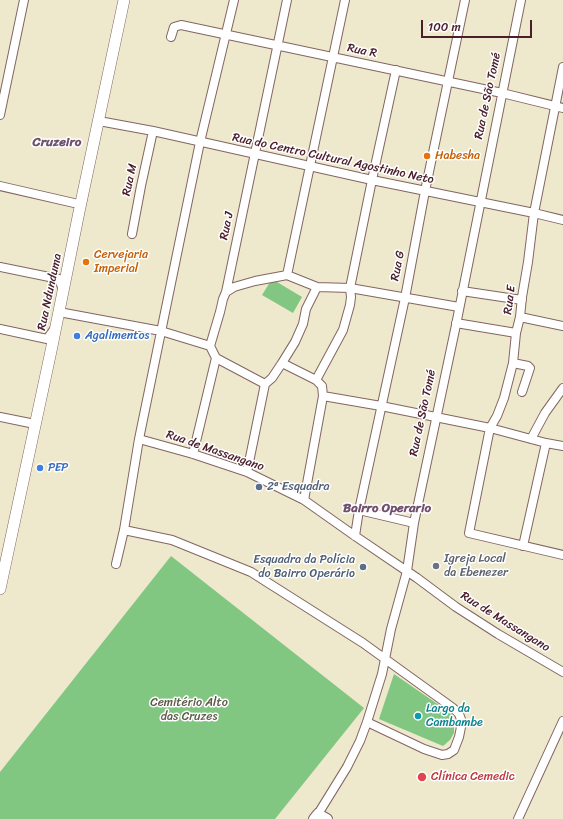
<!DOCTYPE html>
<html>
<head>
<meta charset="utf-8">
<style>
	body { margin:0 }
	#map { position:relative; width:563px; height:819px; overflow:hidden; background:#eee8cc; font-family:Sriracha,sans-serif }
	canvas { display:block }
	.scale { position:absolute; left:421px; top:20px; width:111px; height:18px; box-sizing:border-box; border:2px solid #4a1f2b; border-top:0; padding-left:5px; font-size:12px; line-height:14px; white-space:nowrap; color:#4a1f2b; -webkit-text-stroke:3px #fff; paint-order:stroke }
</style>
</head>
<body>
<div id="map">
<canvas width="563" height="819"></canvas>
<div class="scale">100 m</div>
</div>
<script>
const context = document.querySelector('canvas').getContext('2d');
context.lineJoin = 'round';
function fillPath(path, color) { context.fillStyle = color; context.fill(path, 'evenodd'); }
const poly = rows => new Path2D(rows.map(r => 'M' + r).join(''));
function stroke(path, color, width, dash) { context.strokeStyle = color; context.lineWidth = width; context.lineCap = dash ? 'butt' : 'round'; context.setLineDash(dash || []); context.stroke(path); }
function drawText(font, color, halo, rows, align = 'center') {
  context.font = font + ' Sriracha,sans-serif'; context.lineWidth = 3; context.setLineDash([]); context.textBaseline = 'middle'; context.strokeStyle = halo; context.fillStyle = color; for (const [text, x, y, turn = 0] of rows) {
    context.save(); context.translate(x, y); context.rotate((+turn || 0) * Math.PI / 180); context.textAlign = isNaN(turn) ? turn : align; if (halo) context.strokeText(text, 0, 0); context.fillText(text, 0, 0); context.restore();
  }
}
fillPath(poly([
	[272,279,302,297,293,313,262,295],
	[171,556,364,708,275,819,0,819,0,772],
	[394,674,452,714,454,723,454,733,450,740,443,746,379,719]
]), '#81c782');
const minor = poly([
	[171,37,174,27,181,25,502,93,563,108],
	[563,67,534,213,528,262,522,297,520,317,516,333,513,363,504,398,497,416,490,428,469,533,563,555],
	[0,115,24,0],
	[99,121,153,131,372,180,534,213,563,220],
	[0,186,74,203],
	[132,234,141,186,153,131],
	[0,267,59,279,63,290],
	[287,275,345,0],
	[462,291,522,300],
	[226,292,234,287,255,281,287,275,317,287,350,288,459,307],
	[59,312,161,331,210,346],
	[520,317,563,326],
	[456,323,516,333],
	[0,329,47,339,55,328],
	[216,358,265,384,272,378,282,363,316,380,322,386,323,396,381,406,490,428,546,443,563,446],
	[282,363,295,342,303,324,306,309,317,287],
	[513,363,528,366,530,368,522,392],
	[316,380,343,330,350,305,351,297,350,288,372,180,396,70],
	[0,417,30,423],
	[139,439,193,454,247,472,304,500,355,536,417,578,456,607,498,634,563,672],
	[531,439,545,413,563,388],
	[193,454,216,358,210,346,220,312,223,299,226,292,287,0],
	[247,472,265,384],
	[304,500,323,396],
	[359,510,414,523],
	[124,530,172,540,251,572,363,643,453,708,459,714,462,722,459,737,454,750,448,754,442,755,424,749,367,722],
	[355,536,359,510,405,298,425,191,465,0],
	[523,546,546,443],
	[116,564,124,530,139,439,200,142,234,0],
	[318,814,347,767,360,741,367,722,382,674,391,629,407,571,414,523,456,325,521,0],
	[518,819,563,721]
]);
const tertiary = poly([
	[314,819,318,814,327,819]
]);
const secondary = poly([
	[0,589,51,351,79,212,124,0]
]);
stroke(minor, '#836563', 10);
stroke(tertiary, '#836563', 12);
stroke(secondary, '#836563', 12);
stroke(minor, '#fff', 8);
stroke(tertiary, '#fff', 10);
stroke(secondary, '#fff', 11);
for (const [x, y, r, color] of [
	[427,156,4,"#e8710a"],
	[86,262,4,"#e8710a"],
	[77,336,4,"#3f7fe0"],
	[40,468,4,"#3f7fe0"],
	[259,487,4,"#5c6f8a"],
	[436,566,4,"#6b7280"],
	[363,567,4,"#5c6f8a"],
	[418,716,4,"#0f9aa8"],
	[422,777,5,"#e0444e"]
]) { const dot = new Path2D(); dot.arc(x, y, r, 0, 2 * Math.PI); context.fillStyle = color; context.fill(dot); stroke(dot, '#fff', 1.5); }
drawText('12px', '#4a1f2b', '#fff', [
	["Rua R",362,51,11],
	["Rua de São Tomé",488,96,-78],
	["Rua do Centro Cultural Agostinho Neto",333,159,12],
	["Rua M",130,180,-78],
	["Rua J",227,226,-78],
	["Rua G",398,266,-79],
	["Rua Ndunduma",50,292,-78],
	["Rua E",510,300,-82],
	["Rua de São Tomé",423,413,-78],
	["Rua de Massangano",215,451,19],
	["Rua de Massangano",505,622,32]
]);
drawText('12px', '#c56008', '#fff', [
	["Habesha",435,156],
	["Cervejaria",94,255],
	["Imperial",94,269]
], 'left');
drawText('12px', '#366cbe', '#fff', [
	["Agalimentos",85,336],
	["PEP",48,468]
], 'left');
drawText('12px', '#4e5e75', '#fff', [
	["2ª Esquadra",267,487],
	["Esquadra da Polícia",355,560,"right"],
	["do Bairro Operário",355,574,"right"]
], 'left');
drawText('12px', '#5b616d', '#fff', [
	["Igreja Local",444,559],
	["da Ebenezer",444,573]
], 'left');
drawText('12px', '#5d5a49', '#fff', [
	["Cemitério Alto",189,703],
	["das Cruzes",189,717]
]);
drawText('12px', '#0d838f', '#fff', [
	["Largo da",426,709],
	["Cambambe",426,723]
], 'left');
drawText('12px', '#be3a42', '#fff', [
	["Clínica Cemedic",431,777]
], 'left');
drawText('bold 13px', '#71506f', '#fff', [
	["Cruzeiro",57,143],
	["Bairro Operario",387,509]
]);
</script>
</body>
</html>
